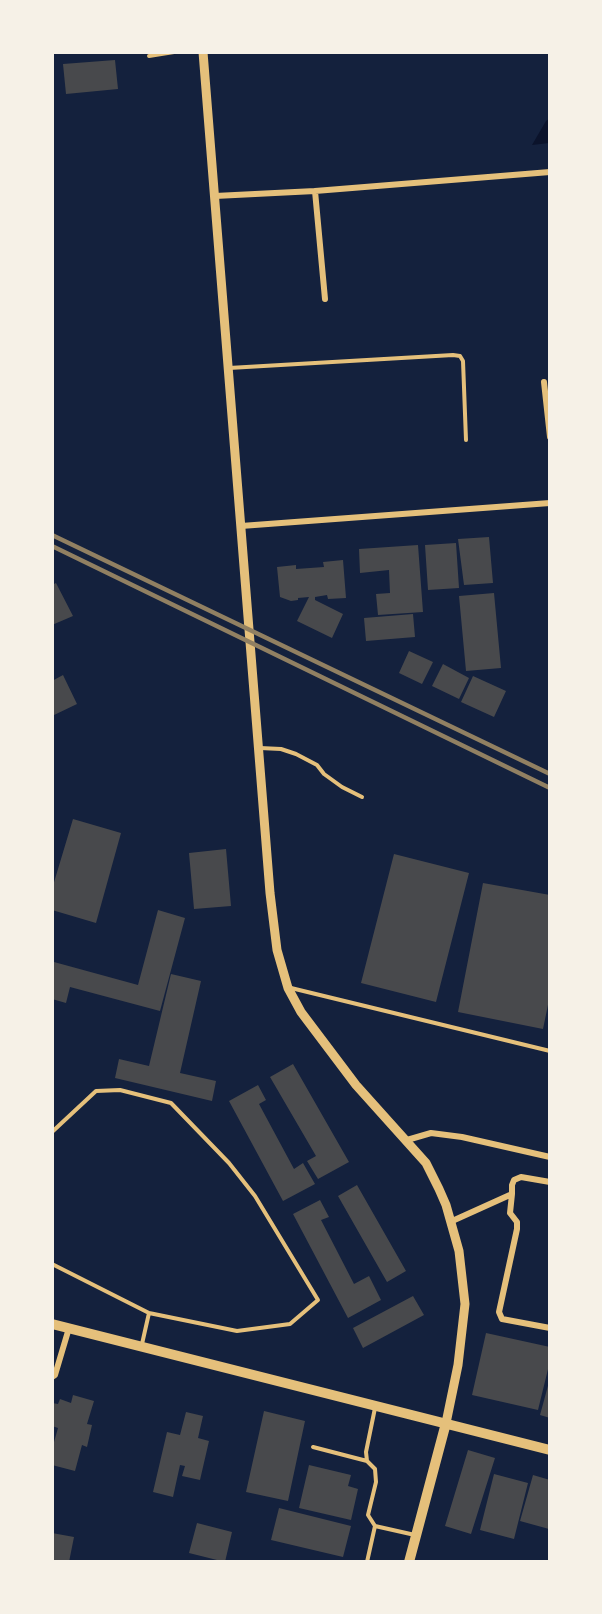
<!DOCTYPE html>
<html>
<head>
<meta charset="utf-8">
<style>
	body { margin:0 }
	#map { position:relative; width:602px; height:1614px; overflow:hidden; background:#14213d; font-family:"Nunito Sans",sans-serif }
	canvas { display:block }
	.frame { position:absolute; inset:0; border:54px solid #f6f1e7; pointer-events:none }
</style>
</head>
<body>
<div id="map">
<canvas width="602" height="1614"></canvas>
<div class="frame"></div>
</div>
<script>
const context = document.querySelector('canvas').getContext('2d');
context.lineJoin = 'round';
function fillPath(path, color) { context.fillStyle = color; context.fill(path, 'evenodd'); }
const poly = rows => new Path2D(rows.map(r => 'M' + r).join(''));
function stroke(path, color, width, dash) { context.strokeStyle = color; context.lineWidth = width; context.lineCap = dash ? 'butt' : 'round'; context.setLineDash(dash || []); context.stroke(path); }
fillPath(poly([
	[549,119,549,143,532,145,546,121]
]), '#0b132b');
fillPath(poly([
	[115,60,118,89,66,94,63,64],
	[489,537,493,583,464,585,458,539],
	[456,543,459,588,428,590,425,545],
	[418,545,423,612,378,615,376,594,390,593,389,570,360,573,359,549],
	[343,560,346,598,328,599,327,595,315,597,315,600,343,614,332,638,297,621,309,597,298,598,298,600,291,601,280,597,277,567,296,565,296,569,324,567,323,562],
	[56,583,73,616,52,625,52,585],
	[494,593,501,668,466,671,459,596],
	[413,614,415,637,366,641,364,618],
	[409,651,433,662,422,684,399,673],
	[443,664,469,678,459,699,432,686],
	[63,675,77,704,52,716,52,681],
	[473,676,506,691,494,717,461,702],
	[73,819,121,833,96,923,52,910,52,889],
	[226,849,231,906,194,909,189,853],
	[394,854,469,873,436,1002,361,983],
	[483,883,550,895,550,995,543,1029,458,1012],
	[158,910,185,918,160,1011,70,987,66,1003,52,999,54,962,138,985],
	[171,974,201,981,180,1073,216,1081,212,1101,115,1078,119,1059,149,1066],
	[293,1064,349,1162,318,1179,307,1161,316,1156,270,1077],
	[258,1085,266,1100,259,1104,294,1169,303,1163,315,1184,283,1201,229,1101],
	[357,1185,406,1271,387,1282,338,1196],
	[320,1200,329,1217,321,1220,354,1284,369,1276,381,1300,348,1318,293,1214],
	[413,1296,424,1315,363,1348,353,1328],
	[486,1333,550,1347,550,1361,538,1410,472,1395],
	[549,1382,550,1382,550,1418,540,1415],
	[73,1395,94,1401,87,1424,92,1425,87,1447,82,1445,75,1471,52,1465,52,1449,58,1428,52,1426,52,1403,58,1404,60,1399,71,1403],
	[264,1411,305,1421,288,1501,246,1492],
	[186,1412,203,1416,198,1438,209,1441,200,1480,182,1476,185,1466,180,1465,173,1497,153,1492,167,1432,180,1435],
	[468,1450,495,1458,471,1534,445,1526],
	[309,1465,351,1475,348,1486,358,1489,351,1520,299,1508],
	[494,1474,528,1483,514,1539,480,1530],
	[533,1475,550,1480,549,1529,520,1521],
	[279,1508,351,1526,343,1557,271,1540],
	[197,1523,232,1532,225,1562,189,1553],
	[52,1533,74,1537,69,1562,52,1562]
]), '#48494c');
stroke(poly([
	[149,56,174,52],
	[229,368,453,355,460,356,463,361,466,440],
	[260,748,281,749,296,754,317,765,324,774,342,787,362,797],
	[291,988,550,1051],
	[52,1132,96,1091,120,1090,171,1103,229,1163,255,1196,318,1300,290,1324,237,1331,149,1313,52,1264],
	[142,1344,149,1313],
	[375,1408,366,1452,367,1461,375,1469,376,1482,368,1515,375,1526,415,1535],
	[313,1447,367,1461],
	[367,1562,375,1526]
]), '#e5c07b', 4);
stroke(poly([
	[315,191,325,299],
	[215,196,315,191,550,172],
	[544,382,550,437],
	[241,526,550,503],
	[407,1140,431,1133,462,1137,550,1157],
	[512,1194,512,1185,514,1180,521,1177,550,1182],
	[450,1222,512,1194,510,1213,517,1222,517,1229,499,1312,502,1319,550,1328],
	[52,1377,55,1375,69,1328]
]), '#e5c07b', 6);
stroke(poly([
	[203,52,270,893,277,950,288,988,301,1012,356,1085,426,1163,439,1189,446,1205,459,1251,465,1304,458,1365,446,1423]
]), '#e5c07b', 9);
stroke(poly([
	[52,1324,550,1450],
	[409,1562,446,1423]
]), '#e5c07b', 10);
stroke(poly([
	[52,535,550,774],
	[52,546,550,788]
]), '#918062', 4.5);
</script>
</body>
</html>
